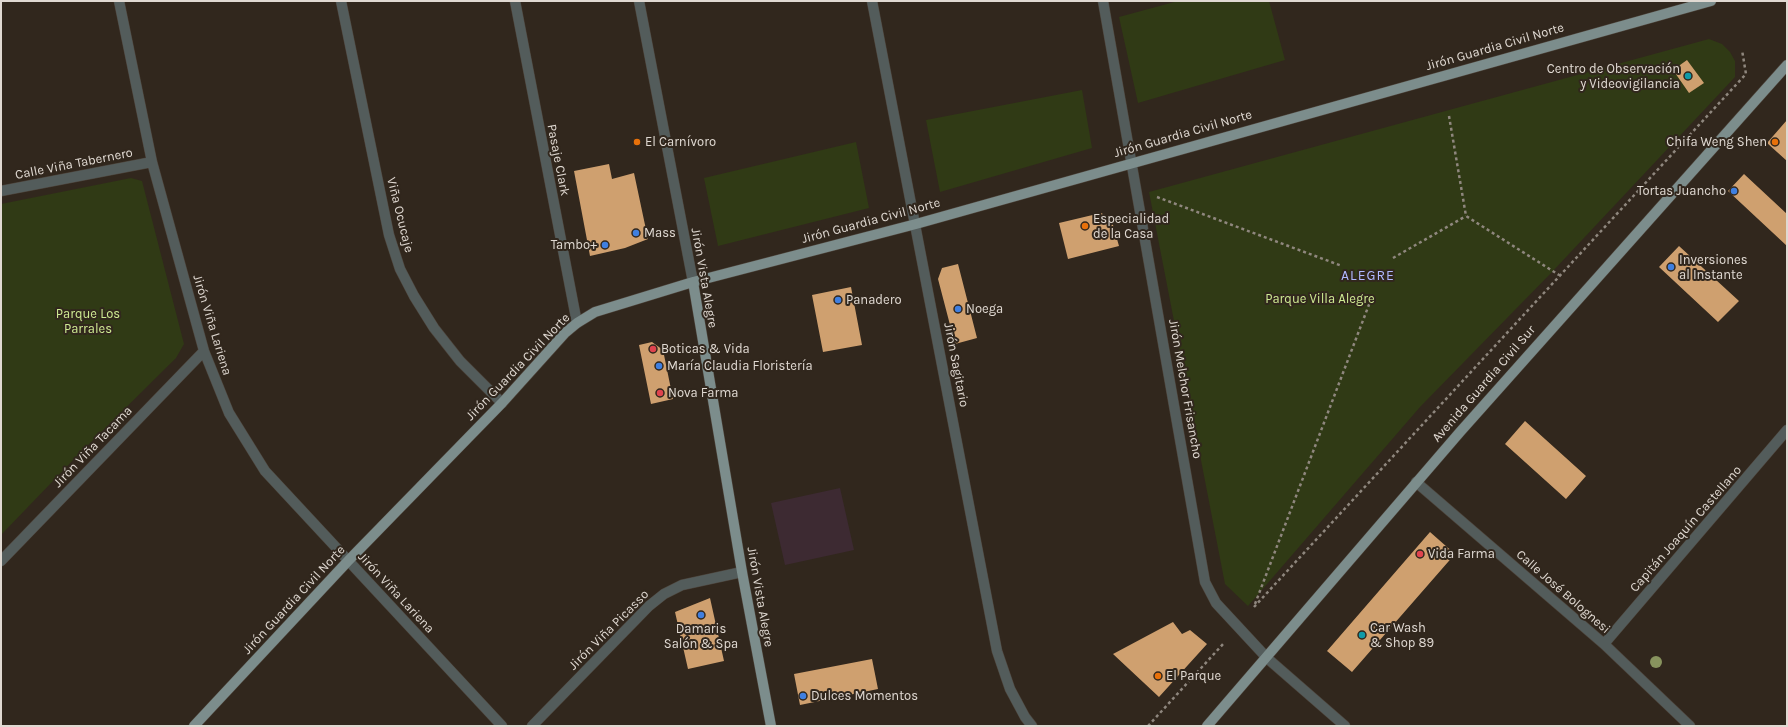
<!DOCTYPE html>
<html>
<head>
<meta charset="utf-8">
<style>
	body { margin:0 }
	#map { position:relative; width:1788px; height:727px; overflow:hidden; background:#31271d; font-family:Karla,sans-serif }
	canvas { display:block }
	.frame { position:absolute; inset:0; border:2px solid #e0d9d2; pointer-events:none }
</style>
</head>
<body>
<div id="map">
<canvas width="1788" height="727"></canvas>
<div class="frame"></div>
</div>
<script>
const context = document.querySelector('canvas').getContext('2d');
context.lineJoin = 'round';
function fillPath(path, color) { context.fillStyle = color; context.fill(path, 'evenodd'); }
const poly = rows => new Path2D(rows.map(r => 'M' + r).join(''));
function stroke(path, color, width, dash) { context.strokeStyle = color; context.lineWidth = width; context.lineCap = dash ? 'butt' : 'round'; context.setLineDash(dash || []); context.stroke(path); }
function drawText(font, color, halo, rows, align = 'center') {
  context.font = font + ' Karla,sans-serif'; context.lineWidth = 4; context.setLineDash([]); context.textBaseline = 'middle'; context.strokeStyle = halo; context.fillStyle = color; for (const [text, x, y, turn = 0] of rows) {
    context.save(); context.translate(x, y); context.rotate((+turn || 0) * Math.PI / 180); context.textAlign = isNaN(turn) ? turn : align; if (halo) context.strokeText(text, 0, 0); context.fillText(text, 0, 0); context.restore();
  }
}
fillPath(poly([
	[840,488,854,550,785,565,771,503]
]), '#3d2a32');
fillPath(poly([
	[1178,1,1269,1,1285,60,1138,103,1119,17],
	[1709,39,1722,44,1730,52,1735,61,1735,77,1552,272,1420,407,1248,606,1225,584,1149,192],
	[1082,90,1092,148,940,192,926,120],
	[856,142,869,208,718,246,704,178],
	[131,178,142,181,184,344,176,358,76,457,1,535,1,204]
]), '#303a15');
fillPath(poly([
	[1687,60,1704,83,1689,93,1673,70],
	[1787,120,1787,161,1767,143],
	[609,164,612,179,634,173,648,239,625,248,590,256,574,171],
	[1744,174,1787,214,1787,246,1728,191],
	[1101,213,1111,218,1119,246,1068,259,1059,223],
	[1679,246,1739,301,1718,322,1659,267],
	[958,264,977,338,955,344,938,279,942,268],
	[851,287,862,345,823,352,812,295],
	[652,342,663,350,673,399,651,404,639,345],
	[1525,421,1586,476,1566,499,1505,444],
	[1430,532,1455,554,1352,672,1327,651],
	[710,598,724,661,688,669,675,612],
	[1173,622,1182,634,1190,630,1207,644,1159,697,1113,654],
	[872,659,878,689,800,705,794,674]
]), '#cfa06f');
const minor = poly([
	[119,1,152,162,204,351,229,413,265,471,502,726],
	[341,1,389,235,400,269,414,296,434,328,460,361,502,403],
	[515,1,577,323],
	[639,1,693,282],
	[872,1,997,651,1010,689,1025,717,1032,726],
	[1103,1,1205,582,1216,603,1267,658,1345,726],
	[1,191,152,162],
	[1416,482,1604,644,1690,726],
	[1,561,204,351],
	[1604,644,1787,430],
	[532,726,649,606,664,594,682,585,742,572]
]);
const major = poly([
	[693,282,742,572,771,726],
	[194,726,348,561,502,403,565,333,577,323,595,312,693,282,916,224,1711,1],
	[1207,726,1460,432,1787,65]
]);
stroke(minor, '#4d433a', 11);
stroke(major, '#4d433a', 11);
stroke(poly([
	[1449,116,1466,216,1559,275],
	[1157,197,1342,266],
	[1393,258,1466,216],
	[1255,604,1370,302],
	[1254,607,1746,74,1742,50],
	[1148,726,1224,643]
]), '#8f877e', 2.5, [3, 3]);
stroke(minor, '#535c5b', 10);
stroke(major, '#7c8d8c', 10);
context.fillStyle = '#88935e';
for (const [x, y] of [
	[1656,662]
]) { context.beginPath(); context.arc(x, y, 6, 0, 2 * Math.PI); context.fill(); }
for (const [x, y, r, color] of [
	[1688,76,4,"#0f9aa8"],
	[637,142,4,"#e8710a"],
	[1775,142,4,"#e8710a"],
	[1734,191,4,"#3f7fe0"],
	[1085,226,4,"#e8710a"],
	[636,233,4,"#3f7fe0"],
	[605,245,4,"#3f7fe0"],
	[1671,267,4,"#3f7fe0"],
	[838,300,4,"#3f7fe0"],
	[958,309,4,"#3f7fe0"],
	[653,349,4,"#e0444e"],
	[659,366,4,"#3f7fe0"],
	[660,393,4,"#e0444e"],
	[1420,554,4,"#e0444e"],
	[701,615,4,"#3f7fe0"],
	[1362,635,4,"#0f9aa8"],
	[1158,676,4,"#e8710a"],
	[803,696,4,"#3f7fe0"]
]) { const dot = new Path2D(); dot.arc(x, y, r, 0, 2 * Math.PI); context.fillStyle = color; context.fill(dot); stroke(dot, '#31271d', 1.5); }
drawText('13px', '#e0d9d2', '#31271d', [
	["Jirón Guardia Civil Norte",1495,47,-16],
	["Jirón Guardia Civil Norte",1183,134,-16],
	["Pasaje Clark",558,160,79],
	["Calle Viña Tabernero",74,164,-11],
	["Viña Ocucaje",400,215,76],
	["Jirón Guardia Civil Norte",871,221,-15],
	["Jirón Vista Alegre",704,278,80],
	["Jirón Viña Lariena",212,325,73],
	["Jirón Sagitario",956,365,79],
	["Jirón Guardia Civil Norte",518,367,-46],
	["Avenida Guardia Civil Sur",1484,384,-49],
	["Jirón Melchor Frisancho",1185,389,80],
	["Jirón Viña Tacama",93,447,-46],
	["Capitán Joaquín Castellano",1686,529,-49],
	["Calle José Bolognesi",1563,592,41],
	["Jirón Viña Lariena",396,593,47],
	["Jirón Vista Alegre",760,597,80],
	["Jirón Guardia Civil Norte",294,600,-47],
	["Jirón Viña Picasso",609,630,-45]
]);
drawText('13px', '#e0d9d2', '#31271d', [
	["Centro de Observación",1680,69,"right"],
	["y Videovigilancia",1680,84,"right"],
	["El Carnívoro",645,142],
	["Chifa Weng Shen",1767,142,"right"],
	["Tortas Juancho",1726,191,"right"],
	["Especialidad",1093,219],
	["de la Casa",1093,234],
	["Mass",644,233],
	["Tambo+",597,245,"right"],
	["Inversiones",1679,260],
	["al Instante",1679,275],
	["Panadero",846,300],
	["Noega",966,309],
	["Boticas & Vida",661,349],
	["María Claudia Floristería",667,366],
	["Nova Farma",668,393],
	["Vida Farma",1428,554],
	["Car Wash",1370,628],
	["& Shop 89",1370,643],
	["Damaris",701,629,"center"],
	["Salón & Spa",701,644,"center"],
	["El Parque",1166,676],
	["Dulces Momentos",811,696]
], 'left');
drawText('13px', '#cfeb93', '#31271d', [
	["Parque Villa Alegre",1320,299],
	["Parque Los",88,314],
	["Parrales",88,329]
]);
context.letterSpacing = '1px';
drawText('14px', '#b1b9ff', '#31271d', [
	["ALEGRE",1368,276]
]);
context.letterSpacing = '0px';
</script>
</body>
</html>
